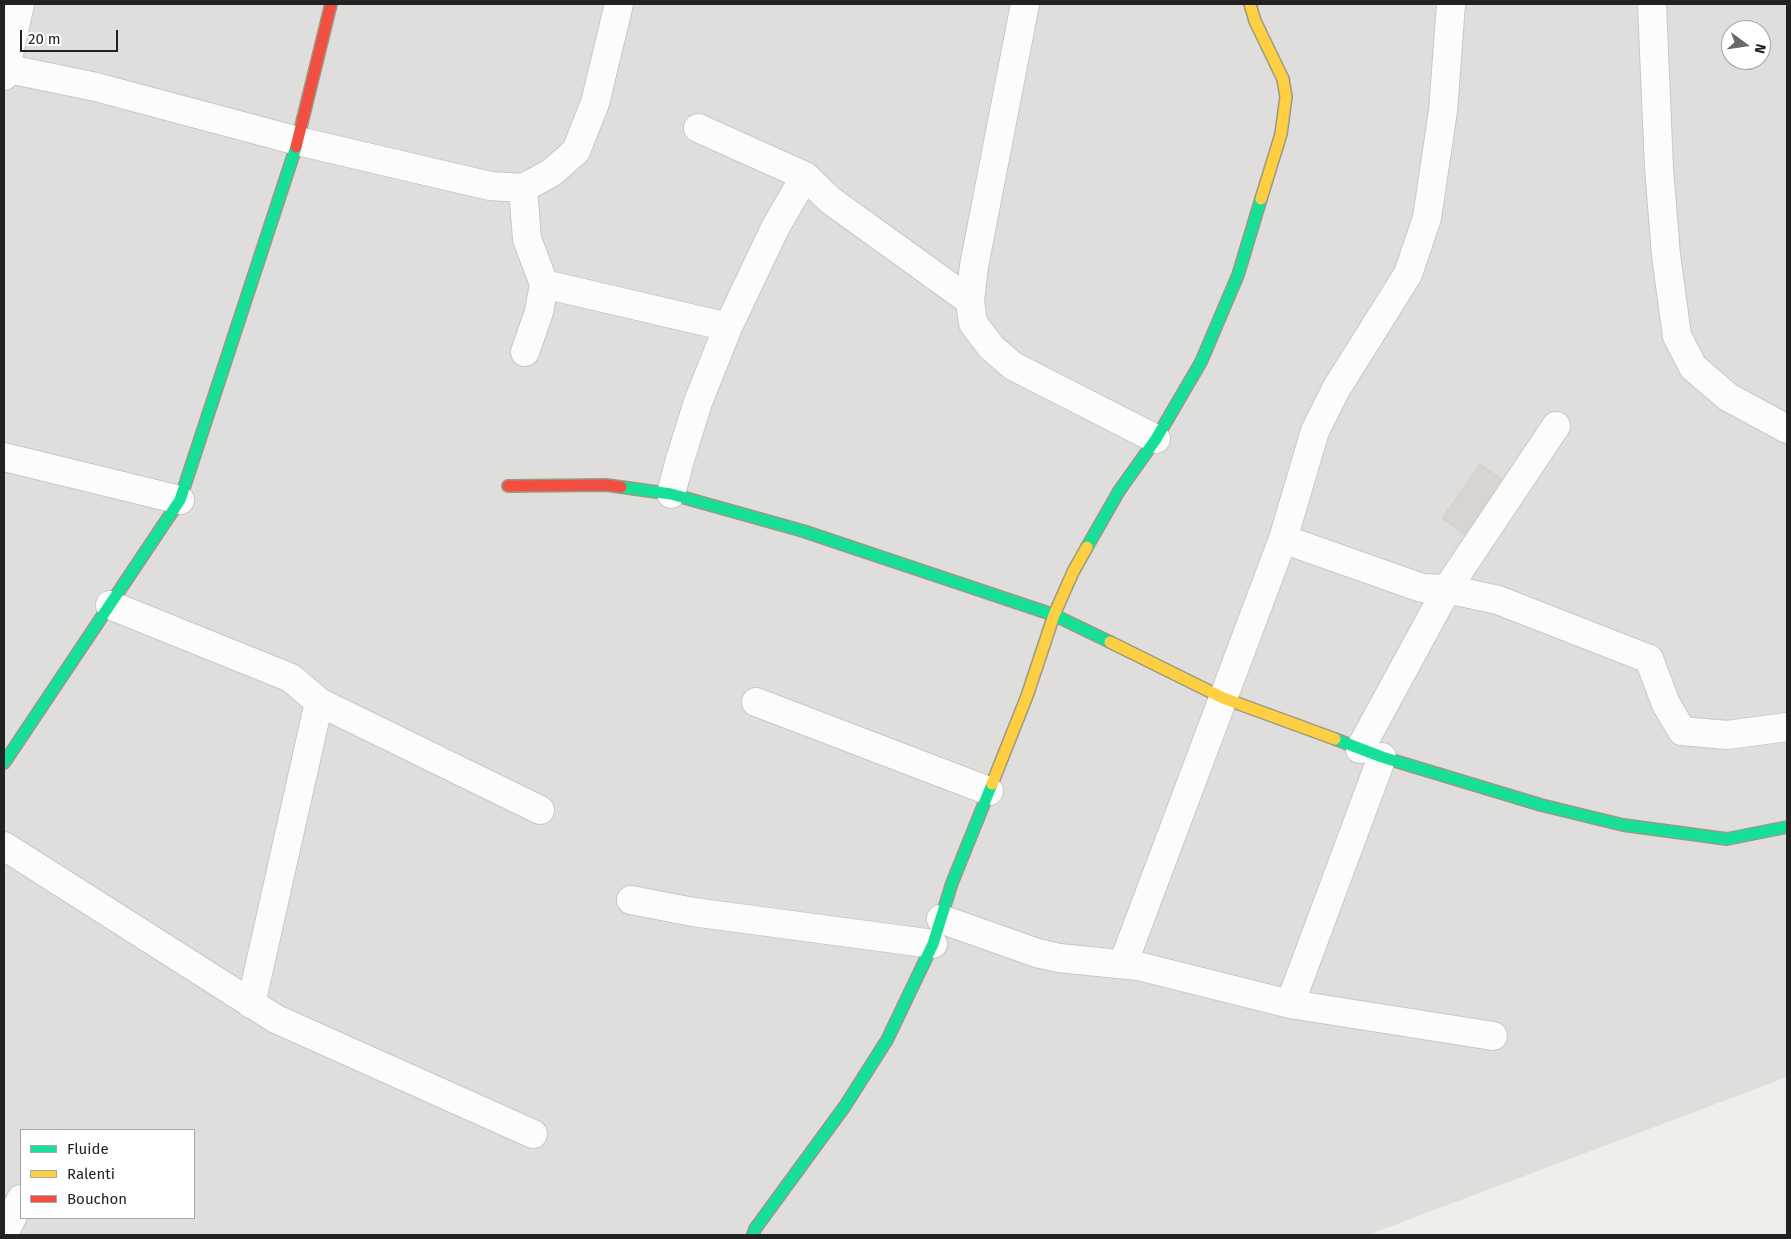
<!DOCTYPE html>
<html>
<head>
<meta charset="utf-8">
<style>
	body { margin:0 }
	#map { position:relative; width:1791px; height:1239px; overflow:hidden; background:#f0eeeb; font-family:"Fira Sans",sans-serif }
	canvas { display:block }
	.frame { position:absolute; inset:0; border:5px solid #222; pointer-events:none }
	.legend { position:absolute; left:20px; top:1129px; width:175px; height:90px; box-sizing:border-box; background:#fff; border:1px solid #a7a7a7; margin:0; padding:6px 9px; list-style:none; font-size:15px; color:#222 }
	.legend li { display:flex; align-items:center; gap:10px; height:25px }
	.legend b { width:25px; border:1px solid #a7a7a7 }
	.north { position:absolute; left:1721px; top:20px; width:50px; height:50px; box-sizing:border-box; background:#fff; border:1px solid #a7a7a7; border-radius:50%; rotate:104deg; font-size:14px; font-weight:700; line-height:20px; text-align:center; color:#222 }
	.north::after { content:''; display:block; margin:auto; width:18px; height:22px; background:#6a6968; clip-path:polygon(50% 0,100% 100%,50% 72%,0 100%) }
	.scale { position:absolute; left:20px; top:30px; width:98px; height:22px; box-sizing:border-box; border:2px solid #222; border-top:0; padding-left:6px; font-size:15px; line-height:18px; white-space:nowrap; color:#222; -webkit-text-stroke:4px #fff; paint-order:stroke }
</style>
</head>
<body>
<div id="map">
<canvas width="1791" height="1239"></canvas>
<div class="frame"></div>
<ul class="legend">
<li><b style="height:6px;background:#16e098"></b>Fluide</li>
<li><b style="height:6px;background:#ffcf43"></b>Ralenti</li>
<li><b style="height:6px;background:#f24e42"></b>Bouchon</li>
</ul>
<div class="north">N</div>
<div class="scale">20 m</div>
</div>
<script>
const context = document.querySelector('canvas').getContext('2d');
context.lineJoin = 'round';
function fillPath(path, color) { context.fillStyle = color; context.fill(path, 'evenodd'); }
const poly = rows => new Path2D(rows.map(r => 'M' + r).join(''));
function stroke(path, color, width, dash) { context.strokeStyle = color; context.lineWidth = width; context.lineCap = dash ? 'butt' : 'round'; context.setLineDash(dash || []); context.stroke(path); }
fillPath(poly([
	[4,4,1787,4,1787,1077,1368,1235,4,1235],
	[1731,30,1761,30,1761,60,1731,60],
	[21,1130,194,1130,194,1218,21,1218]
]), '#dfdedc');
const building = poly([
	[1480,464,1507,483,1469,538,1442,518,1480,464]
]);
fillPath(building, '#d7d4d2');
stroke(building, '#d3d0cc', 1);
const street = poly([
	[1025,4,974,266,970,301,973,323,991,347,1013,366,1156,439],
	[1652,4,1659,168,1666,255,1677,336,1693,367,1728,397,1787,429],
	[4,68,96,87,298,141,490,186,523,188,551,173,576,151,595,103,619,4],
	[4,76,20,4],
	[698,128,805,176],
	[523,188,527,239,544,284,728,327],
	[525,352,539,312,544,284],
	[4,457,180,500],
	[671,494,679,463,698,402,728,327,775,228,805,176,830,200,970,301],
	[1283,539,1422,588,1447,589,1498,600,1649,659,1666,704,1682,731,1727,735,1787,727],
	[110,605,291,678,319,702,540,810],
	[756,702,989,791],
	[1360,749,1447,589,1556,426],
	[1382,757,1290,1004,1493,1036],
	[4,846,276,1019,533,1134],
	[631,900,693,912,933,944],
	[941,919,1037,953,1059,958,1138,966,1290,1004],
	[1123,964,1283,539,1315,431,1336,389,1408,274,1427,218,1443,111,1451,4],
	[251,1004,319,702],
	[4,1234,21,1199]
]);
const fast = poly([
	[621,487,671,494,803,531,1054,615,1110,642],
	[1087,547,1119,491,1156,439,1201,362,1238,275,1261,199],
	[1335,739,1382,757,1541,805,1623,825,1727,839,1787,827],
	[4,763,180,500,296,147],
	[753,1235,755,1229,845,1106,887,1040,933,944,952,883,992,784]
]);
const slow = poly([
	[1250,4,1255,21,1283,79,1286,97,1281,134,1261,199],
	[1110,642,1223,698,1335,739],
	[992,784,1027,696,1054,615,1073,572,1087,547]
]);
const jam = poly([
	[296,147,331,4],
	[508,486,606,485,621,487]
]);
stroke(street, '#c9c8c7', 30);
stroke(fast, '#999a82', 14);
stroke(slow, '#999a82', 14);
stroke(jam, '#999a82', 14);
stroke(street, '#fdfcfc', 28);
stroke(fast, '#16e098', 11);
stroke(slow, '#ffcf43', 11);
stroke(jam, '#f24e42', 11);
</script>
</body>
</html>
